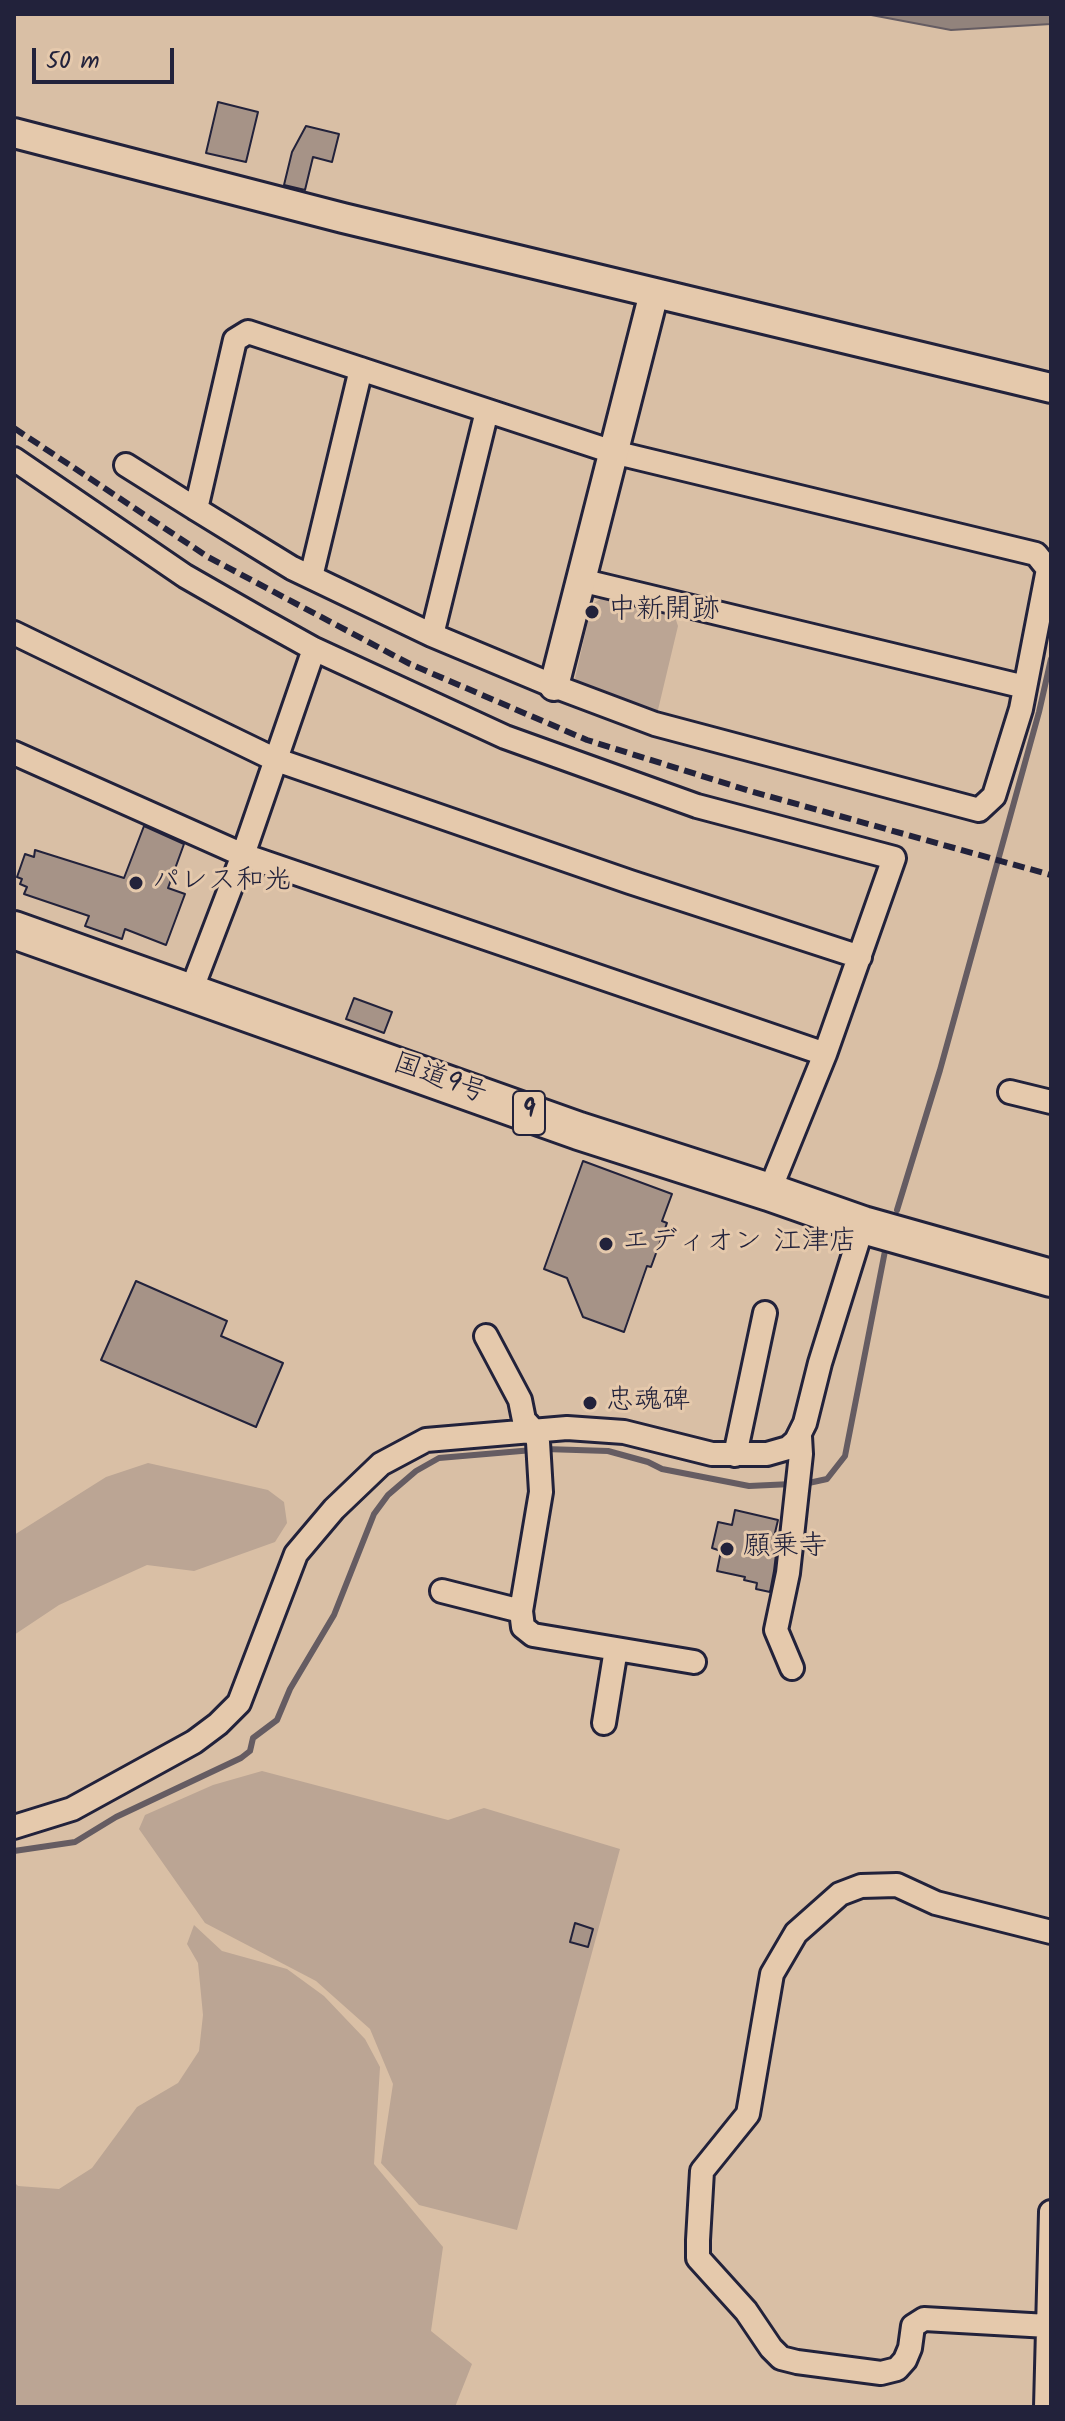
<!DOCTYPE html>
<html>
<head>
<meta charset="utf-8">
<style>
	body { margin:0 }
	#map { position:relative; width:1065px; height:2421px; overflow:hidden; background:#d9bfa5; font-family:Kalam,sans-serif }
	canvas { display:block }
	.frame { position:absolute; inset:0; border:16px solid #22223b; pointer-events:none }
	.scale { position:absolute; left:32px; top:48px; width:142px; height:36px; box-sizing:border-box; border:4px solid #22223b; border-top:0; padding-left:10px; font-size:24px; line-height:28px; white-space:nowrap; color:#22223b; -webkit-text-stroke:6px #e5c9ac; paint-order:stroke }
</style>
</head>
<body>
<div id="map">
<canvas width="1065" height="2421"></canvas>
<div class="frame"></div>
<div class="scale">50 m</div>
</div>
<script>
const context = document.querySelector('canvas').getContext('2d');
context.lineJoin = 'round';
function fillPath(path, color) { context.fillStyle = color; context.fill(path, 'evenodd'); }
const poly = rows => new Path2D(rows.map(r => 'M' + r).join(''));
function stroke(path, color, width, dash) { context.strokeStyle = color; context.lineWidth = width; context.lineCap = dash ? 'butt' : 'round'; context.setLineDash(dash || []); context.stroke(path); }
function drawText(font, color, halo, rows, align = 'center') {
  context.font = font + ' Kalam,"Klee One",sans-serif'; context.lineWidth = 6; context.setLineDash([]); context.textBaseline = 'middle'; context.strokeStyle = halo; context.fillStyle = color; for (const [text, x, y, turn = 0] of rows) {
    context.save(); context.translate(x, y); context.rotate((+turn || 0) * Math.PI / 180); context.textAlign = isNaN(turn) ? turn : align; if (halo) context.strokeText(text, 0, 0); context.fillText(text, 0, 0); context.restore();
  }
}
fillPath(poly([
	[602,598,674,614,678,626,657,714,583,689,575,678,592,604],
	[148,1463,268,1490,284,1502,287,1523,275,1542,194,1571,147,1565,59,1605,14,1635,14,1535,106,1477],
	[262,1771,448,1820,484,1808,620,1849,517,2230,419,2205,381,2163,393,2084,370,2029,316,1981,205,1923,139,1829,145,1815,213,1785],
	[194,1925,222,1951,287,1969,324,1996,365,2039,380,2067,374,2164,443,2247,431,2331,472,2364,455,2407,14,2407,14,2182,18,2186,59,2189,92,2168,137,2107,178,2083,199,2051,203,2015,198,1963,187,1944]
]), '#bba594');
const water = poly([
	[866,14,1051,14,1051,24,951,30,866,14]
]);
fillPath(water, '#92837c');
stroke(water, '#655c62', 2);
stroke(poly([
	[897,1210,940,1070,1039,712,1051,659],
	[545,1449,608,1451,648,1462,662,1469,749,1486,792,1484],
	[804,1484,827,1479,845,1456,885,1251],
	[14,1851,75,1842,116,1817,241,1758,250,1751,253,1738,277,1720,290,1689,334,1615,374,1514,388,1495,416,1471,439,1458,533,1450]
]), '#655c62', 6);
const building = poly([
	[218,102,258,112,246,162,206,153,218,102],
	[306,126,339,134,332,162,313,157,305,190,284,185,292,152,306,126],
	[144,826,184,844,168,888,185,894,166,945,125,929,122,939,85,926,89,916,24,894,27,887,20,884,22,879,17,877,25,854,34,857,35,850,124,878,144,826],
	[354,998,392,1012,384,1033,346,1019,354,998],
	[583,1161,672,1194,662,1221,667,1223,651,1267,647,1266,624,1332,583,1317,567,1278,544,1269,583,1161],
	[136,1281,227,1321,221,1336,283,1363,256,1427,101,1360,136,1281],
	[735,1510,778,1520,774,1537,778,1537,774,1571,770,1592,756,1589,757,1583,744,1580,745,1577,717,1571,721,1551,712,1548,718,1522,732,1525,735,1510],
	[575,1923,593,1929,588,1947,570,1942,575,1923]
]);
fillPath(building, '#a69387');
stroke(building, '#22223b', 2);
const minor = poly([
	[14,459,185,576,260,619,314,649,505,737,697,806,894,858,825,1054,769,1192],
	[126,465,196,509,292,568,432,635,554,686,655,724,979,810,994,796,1021,709,1048,569,1036,554,613,452,248,332,235,340,196,509],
	[311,577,361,369],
	[580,580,1025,687],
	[14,633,274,759,630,882,860,957],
	[432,635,487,411],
	[14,753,243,855,825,1054],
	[191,991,243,855,314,649],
	[1010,1092,1051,1102],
	[486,1336,520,1400,524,1420,535,1432,538,1442,541,1492,521,1611,523,1627,533,1635,694,1662],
	[735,1455,765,1313],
	[442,1591,521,1611],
	[792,1668,776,1630,788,1573,801,1454,800,1436],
	[604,1723,616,1649],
	[14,1827,72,1809,194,1742,218,1724,239,1703,296,1554,334,1509,381,1464,426,1440,567,1428,624,1432,712,1454,767,1454,788,1448,796,1441,805,1423,820,1363,863,1225],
	[1048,2326,924,2319,913,2326,910,2348,905,2360,897,2369,881,2373,797,2362,781,2358,771,2348,746,2311,698,2258,698,2240,702,2171,748,2114,772,1974,796,1933,840,1894,861,1886,897,1885,936,1903,1051,1932],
	[1046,2407,1051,2212]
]);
const tertiary = poly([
	[14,133,343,218,1051,388],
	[554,686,654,293]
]);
const trunk = poly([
	[14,930,579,1131,769,1192,863,1225,1051,1278]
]);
stroke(minor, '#22223b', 28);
stroke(tertiary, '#22223b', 34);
stroke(trunk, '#22223b', 42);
stroke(minor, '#e5c9ac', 22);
stroke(tertiary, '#e5c9ac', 28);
stroke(trunk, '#e5c9ac', 36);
stroke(poly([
	[14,428,208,557,410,664,587,740,750,791,1051,875]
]), '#22223b', 6, [12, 6]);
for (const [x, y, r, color] of [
	[592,612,8,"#22223b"],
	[136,883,8,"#22223b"],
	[606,1244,8,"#22223b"],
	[590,1403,8,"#22223b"],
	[727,1549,8,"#22223b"]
]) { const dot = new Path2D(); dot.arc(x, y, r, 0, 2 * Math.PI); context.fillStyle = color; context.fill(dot); stroke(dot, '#e5c9ac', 3); }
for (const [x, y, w] of [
	[529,1113,32]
]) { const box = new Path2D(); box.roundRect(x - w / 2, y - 22, w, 44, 6); context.fillStyle = '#e5c9ac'; context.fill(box); stroke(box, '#22223b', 2); }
drawText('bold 26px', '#22223b', null, [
	["9",529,1113]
]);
drawText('28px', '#22223b', '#e5c9ac', [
	["中新開跡",608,612],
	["パレス和光",152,883],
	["エディオン 江津店",622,1244],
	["忠魂碑",606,1403],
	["願乗寺",743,1549]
], 'left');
drawText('28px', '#22223b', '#e5c9ac', [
	["国道9号",439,1081,20]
]);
</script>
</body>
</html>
